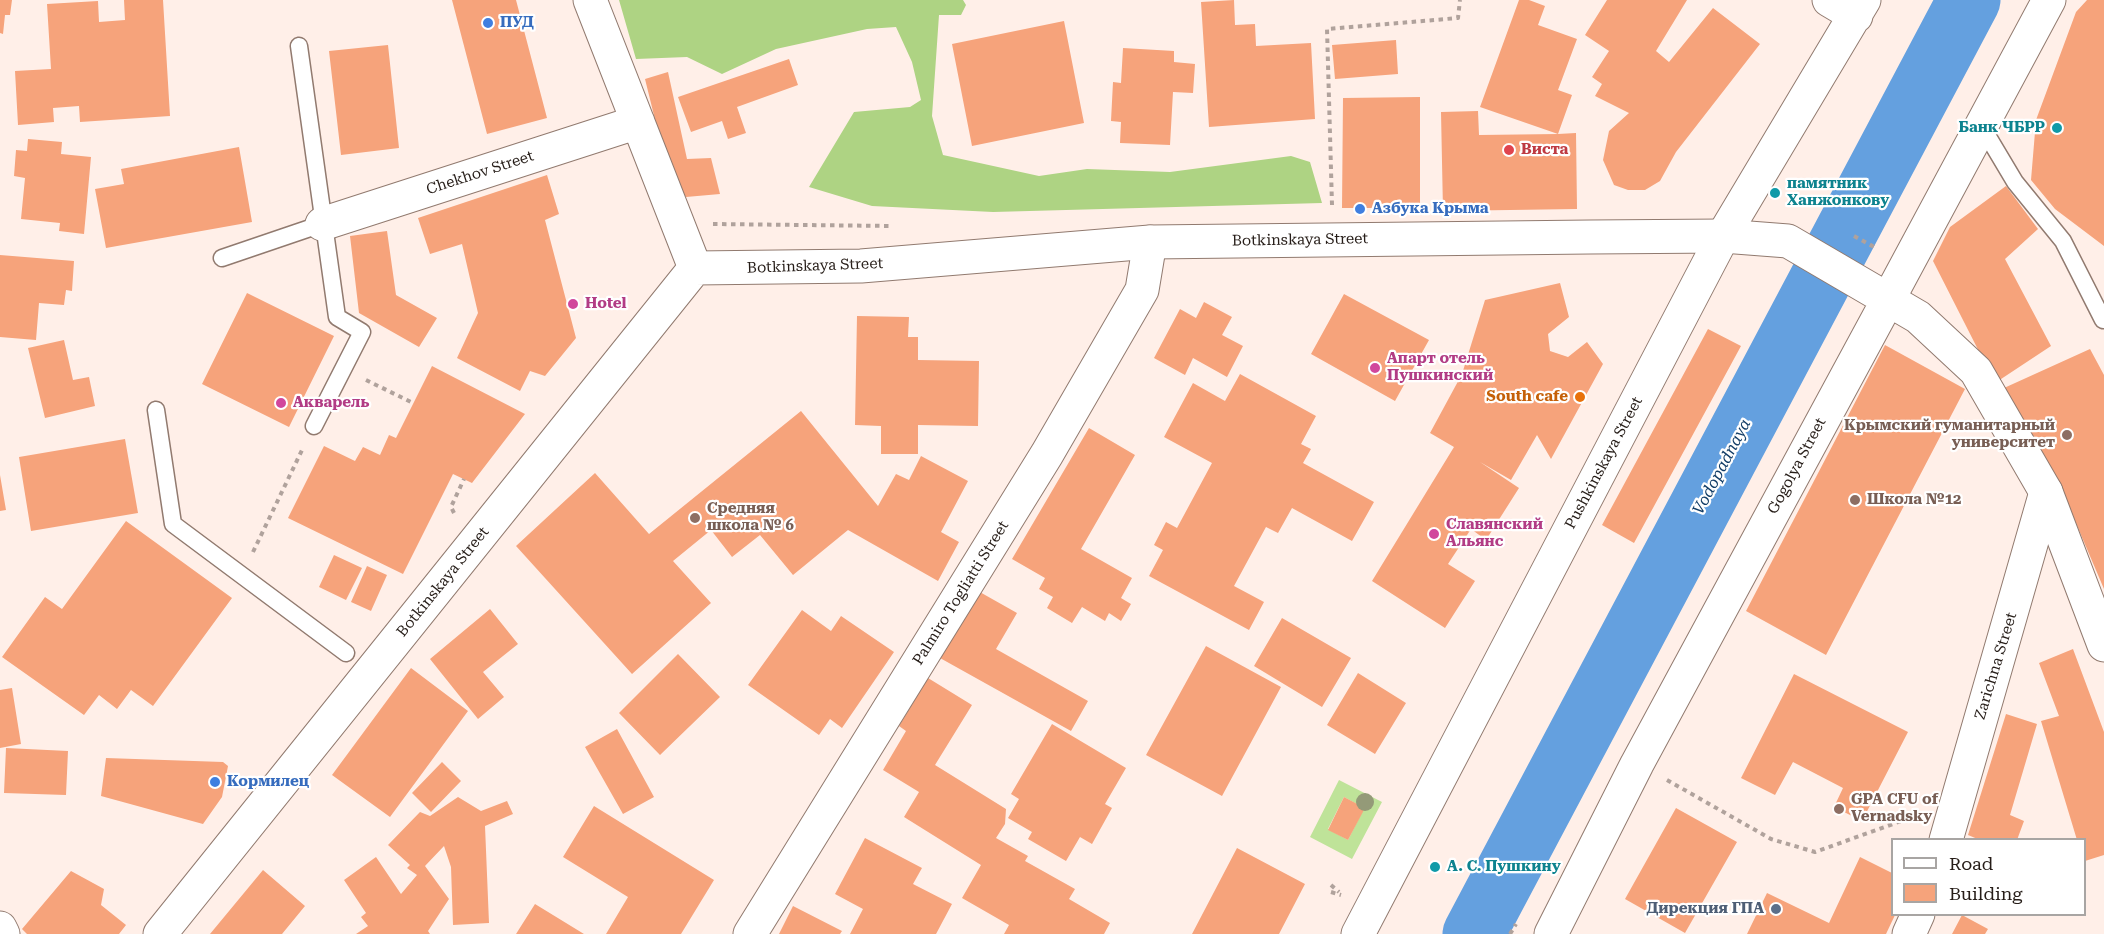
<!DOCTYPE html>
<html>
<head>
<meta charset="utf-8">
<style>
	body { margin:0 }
	#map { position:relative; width:2104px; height:934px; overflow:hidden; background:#ffefe8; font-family:"Roboto Serif",serif }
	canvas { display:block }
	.legend { position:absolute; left:1891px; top:838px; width:195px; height:78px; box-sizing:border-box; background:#fff; border:2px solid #a8a5a3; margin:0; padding:8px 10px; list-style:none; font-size:18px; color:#261d18 }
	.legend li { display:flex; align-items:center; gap:12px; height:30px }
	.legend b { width:30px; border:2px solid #a8a5a3 }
</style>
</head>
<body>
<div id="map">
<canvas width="2104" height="934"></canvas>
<ul class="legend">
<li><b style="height:8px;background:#fff"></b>Road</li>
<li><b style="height:16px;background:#f6a37b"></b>Building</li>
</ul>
</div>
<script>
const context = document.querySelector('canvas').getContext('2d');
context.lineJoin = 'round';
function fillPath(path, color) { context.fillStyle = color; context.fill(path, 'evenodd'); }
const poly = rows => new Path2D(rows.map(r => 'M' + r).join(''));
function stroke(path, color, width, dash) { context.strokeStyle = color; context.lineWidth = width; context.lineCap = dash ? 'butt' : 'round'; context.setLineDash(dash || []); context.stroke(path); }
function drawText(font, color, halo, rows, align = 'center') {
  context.font = font + ' "Roboto Serif",serif'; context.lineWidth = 4.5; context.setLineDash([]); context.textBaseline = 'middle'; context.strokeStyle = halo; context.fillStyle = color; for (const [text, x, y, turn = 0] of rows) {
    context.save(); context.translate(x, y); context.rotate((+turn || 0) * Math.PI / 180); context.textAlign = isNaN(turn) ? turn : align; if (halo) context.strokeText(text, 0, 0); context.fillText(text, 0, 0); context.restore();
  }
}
fillPath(poly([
	[1339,780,1382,802,1352,859,1310,837],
	[1344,797,1364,808,1348,840,1328,829]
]), '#bfe399');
fillPath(poly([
	[619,0,963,0,966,5,961,15,939,15,932,116,943,155,1039,176,1087,169,1170,172,1291,156,1310,162,1322,203,993,212,872,206,809,187,854,112,910,107,921,100,912,62,896,27,867,29,776,49,722,74,687,57,636,59]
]), '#aed383');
stroke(poly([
	[1474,934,1969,0]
]), '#64a0df', 63);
fillPath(poly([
	[0,0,12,0,10,15,5,15,3,34,0,33],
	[124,0,163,0,170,116,80,122,79,106,53,108,54,122,18,125,15,71,51,69,47,4,98,1,99,22,125,20],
	[452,0,516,0,547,118,487,134],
	[1234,0,1235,25,1255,24,1256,46,1311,43,1315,119,1209,127,1201,2],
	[1519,0,1529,0,1545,6,1538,25,1577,39,1558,90,1572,95,1558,134,1576,133,1577,209,1443,211,1441,112,1478,111,1479,135,1558,134,1480,107],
	[1607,0,1687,0,1656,51,1669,62,1713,8,1760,44,1676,152,1660,181,1645,190,1628,190,1614,185,1603,160,1609,131,1629,113,1595,96,1602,84,1592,77,1609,51,1585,35],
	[2087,0,2104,0,2104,246,2055,209,2031,180,2036,120,2076,12],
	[1064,21,1084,123,972,146,952,44],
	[1396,40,1398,74,1335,79,1332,45],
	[388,45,399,148,341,155,329,51],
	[1123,48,1174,51,1174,62,1195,64,1193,93,1173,92,1170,145,1120,143,1121,122,1111,121,1113,82,1121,83],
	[789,59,798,85,737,107,746,133,728,139,722,121,691,132,678,97],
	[668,72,687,159,711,158,720,194,686,197,670,180,645,79],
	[1420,97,1420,208,1342,208,1343,98],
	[28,139,62,142,61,154,91,157,84,234,59,231,60,223,21,219,25,178,14,176,16,150,27,151],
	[239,147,252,222,106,248,95,189,124,184,121,169],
	[547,175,559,214,545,220,576,338,545,376,530,371,520,391,457,358,478,313,462,244,430,254,418,218],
	[2006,186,2038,229,2005,259,2051,346,1995,383,1933,261,1950,227],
	[387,231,396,295,437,318,419,347,359,313,350,236],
	[0,255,74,261,72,291,66,290,64,305,39,303,36,340,0,337],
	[1560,283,1569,317,1548,334,1550,351,1568,357,1587,342,1603,364,1551,459,1537,435,1511,480,1480,462,1519,488,1486,540,1471,529,1448,564,1475,581,1445,628,1372,581,1454,447,1430,433,1462,374,1485,300],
	[247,293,334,336,289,427,202,384],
	[1344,294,1429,340,1395,401,1311,354],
	[1204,302,1232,317,1222,335,1243,346,1227,377,1193,358,1185,375,1154,358,1180,309,1196,318],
	[857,316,909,317,908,337,918,337,918,360,979,361,978,426,918,425,918,454,881,454,881,426,855,425],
	[1708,329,1741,346,1634,543,1602,525],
	[64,340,73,380,89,377,95,406,45,418,28,348],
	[1885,345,1965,389,1826,655,1746,611],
	[2090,349,2104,375,2104,589,2067,502,2004,388],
	[432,366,525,414,472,483,453,474,403,574,288,518,324,446,355,461,363,447,380,455,389,435,396,438],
	[1240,374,1316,416,1301,444,1311,449,1303,463,1374,502,1352,541,1292,508,1278,533,1266,527,1234,586,1264,602,1249,630,1149,576,1163,550,1154,545,1166,522,1177,528,1212,463,1164,437,1193,383,1225,401],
	[801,411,878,506,896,474,909,480,921,456,968,481,941,532,959,542,938,581,848,530,793,575,760,535,732,557,711,530,673,561,711,603,632,674,516,546,595,473,649,534],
	[1089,428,1135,455,1081,549,1132,578,1121,598,1131,604,1121,621,1109,613,1105,621,1082,607,1072,623,1047,608,1053,597,1039,589,1045,578,1012,559],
	[125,439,138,513,31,531,19,457],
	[0,475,6,510,0,511],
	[126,521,232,598,153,706,131,690,117,709,99,695,84,715,2,657,45,597,62,609],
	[334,555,362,568,346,600,319,587],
	[367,566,387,575,371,611,351,602],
	[978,591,1017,613,996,649,1088,701,1071,731,940,658],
	[490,609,518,644,483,672,504,697,478,719,430,659],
	[802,610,831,631,841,616,894,652,842,728,830,719,819,735,748,685],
	[1282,618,1351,658,1322,707,1254,666],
	[1206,646,1281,687,1222,796,1146,755],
	[2073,649,2104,732,2104,855,2085,861,2085,840,2077,840,2041,721,2059,716,2039,663],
	[678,654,720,697,660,755,619,713],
	[411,668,468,711,390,817,332,775],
	[1358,673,1406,703,1375,754,1327,725],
	[1794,674,1908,732,1862,821,1834,807,1843,788,1793,762,1775,795,1741,778],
	[928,678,972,705,935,765,1006,809,1005,824,996,838,1028,856,1025,861,1075,889,1069,899,1110,923,1104,934,1004,934,1009,925,962,898,981,865,904,817,919,792,883,770,906,731,899,726],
	[12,688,21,744,0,748,0,690],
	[2006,714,2037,724,2010,815,2024,821,2017,840,1980,840,1968,835],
	[1052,724,1126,768,1105,804,1112,808,1092,844,1080,837,1066,861,1028,839,1032,832,1008,818,1019,799,1011,794],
	[617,729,654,797,623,814,585,747],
	[6,748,68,751,66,795,4,793],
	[106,758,223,762,228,766,222,797,203,824,101,796],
	[442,762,461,781,431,812,412,793],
	[458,797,481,811,507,801,513,814,485,826,489,923,453,925,451,867,444,846,425,866,449,899,428,931,430,934,356,934,368,926,361,917,366,913,344,880,376,857,401,894,417,875,407,868,410,865,388,845,420,812,430,816],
	[1344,797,1365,808,1348,840,1328,830],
	[594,806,714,880,681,934,606,934,628,897,563,857],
	[1676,808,1737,842,1685,933,1625,899],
	[865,838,922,868,913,884,952,904,936,934,850,934,863,909,835,894],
	[1237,848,1305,884,1279,934,1192,934],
	[1860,857,1892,873,1892,914,1895,915,1886,934,1747,934,1767,893,1829,923],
	[263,870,305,906,282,934,210,934],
	[71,871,104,889,101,905,126,925,119,934,27,934,22,929],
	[535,904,584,934,516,934],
	[793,906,842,931,840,934,779,934],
	[1962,915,1988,929,1985,934,1952,934]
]), '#f6a37b');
const lane = poly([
	[299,46,337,317,362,332,314,426],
	[1981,125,2015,182,2063,241,2103,320],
	[222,258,322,224],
	[156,410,173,524,346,653]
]);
const street = poly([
	[590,0,695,268],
	[1829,0,1856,16],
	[322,224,638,122],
	[1889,298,2049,0],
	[1946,840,2046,492],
	[0,928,3,934],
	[750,934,1047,454,1142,290,1150,242],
	[1358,934,1723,236,1864,0],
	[1909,934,1918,914]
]);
const secondary = poly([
	[160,934,695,268,861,266,1150,242,1590,237,1723,236,1788,241,1918,317,1976,371,2046,492,2104,645],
	[1551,934,1637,764,1889,298]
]);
stroke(lane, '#917a6f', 19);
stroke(street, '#917a6f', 35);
stroke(secondary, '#917a6f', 35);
stroke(poly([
	[1332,205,1327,29,1458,18,1460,0],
	[713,224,892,226],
	[1854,236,1876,248],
	[366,380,413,403],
	[454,513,451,507,464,479],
	[253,552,303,448],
	[1667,780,1771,839,1815,852,1918,815],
	[1331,885,1339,892],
	[1331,892,1341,895],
	[1510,934,1516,924]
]), '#b0a29c', 4, [4.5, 4.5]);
stroke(lane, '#fff', 16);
stroke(street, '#fff', 33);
stroke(secondary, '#fff', 33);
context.fillStyle = '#949a78';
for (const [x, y] of [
	[1365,802]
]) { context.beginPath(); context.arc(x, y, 9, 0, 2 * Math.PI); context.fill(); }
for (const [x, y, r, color] of [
	[488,23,6,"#3f7fe0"],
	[2057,128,6,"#0f9aa8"],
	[1509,150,6,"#e0444e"],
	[1775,193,6,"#0f9aa8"],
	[1360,209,6,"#3f7fe0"],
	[573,304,6,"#d1479c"],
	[1375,368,6,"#d1479c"],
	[1580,397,6,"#e8710a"],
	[281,403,6,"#d1479c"],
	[2067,435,6,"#8d6e63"],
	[1855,500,6,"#8d6e63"],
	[695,518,6,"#8d6e63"],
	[1434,534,6,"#d1479c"],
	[215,782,6,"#3f7fe0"],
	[1839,809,6,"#8d6e63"],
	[1435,867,6,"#0f9aa8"],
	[1776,909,6,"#5c6f8a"]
]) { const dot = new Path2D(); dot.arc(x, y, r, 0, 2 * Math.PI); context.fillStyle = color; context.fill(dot); stroke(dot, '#fff', 2); }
drawText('bold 15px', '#366cbe', '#fff', [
	["ПУД",500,23],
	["Азбука Крыма",1372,209],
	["Кормилец",227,782]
], 'left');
drawText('bold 15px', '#0d838f', '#fff', [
	["Банк ЧБРР",2045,128,"right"],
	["памятник",1787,184],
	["Ханжонкову",1787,201],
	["А. С. Пушкину",1447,867]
], 'left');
drawText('bold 15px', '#be3a42', '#fff', [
	["Виста",1521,150]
], 'left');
drawText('15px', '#261d18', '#fff', [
	["Chekhov Street",480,173,-18],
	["Botkinskaya Street",1300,240,-1],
	["Botkinskaya Street",815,266,-2],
	["Pushkinskaya Street",1604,463,-62],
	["Gogolya Street",1797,466,-62],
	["Botkinskaya Street",443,582,-51],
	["Palmiro Togliatti Street",961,593,-58],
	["Zarichna Street",1996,666,-73]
]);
drawText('bold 15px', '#b23c85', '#fff', [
	["Hotel",585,304],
	["Апарт отель",1387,359],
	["Пушкинский",1387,376],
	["Акварель",293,403],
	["Славянский",1446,525],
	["Альянс",1446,542]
], 'left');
drawText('bold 15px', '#c56008', '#fff', [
	["South cafe",1568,397]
], 'right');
drawText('bold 15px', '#785e54', '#fff', [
	["Крымский гуманитарный",2055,426,"right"],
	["университет",2055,443,"right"],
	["Школа №12",1867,500],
	["Средняя",707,509],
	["школа № 6",707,526],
	["GPA CFU of",1851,800],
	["Vernadsky",1851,817]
], 'left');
drawText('bold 15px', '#4e5e75', '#fff', [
	["Дирекция ГПА",1764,909]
], 'right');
drawText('italic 16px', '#123d67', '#fff', [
	["Vodopadnaya",1722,467,-62]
]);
</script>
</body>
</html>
